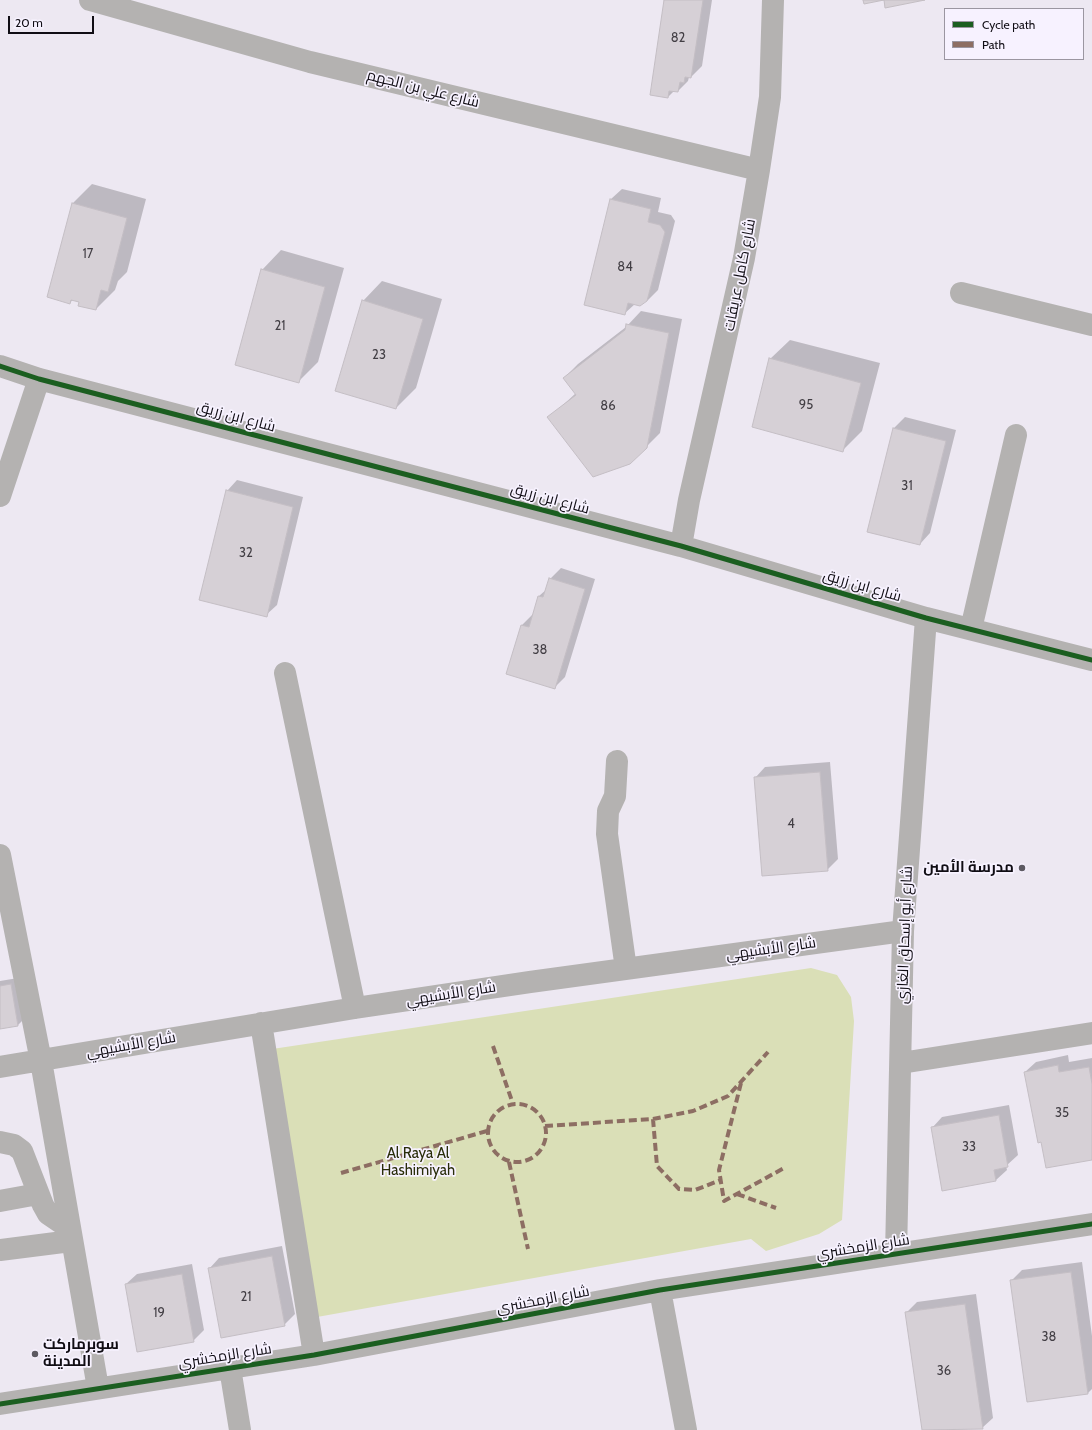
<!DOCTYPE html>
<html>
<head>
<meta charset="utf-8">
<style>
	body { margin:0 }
	#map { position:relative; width:1092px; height:1430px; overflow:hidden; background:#ede8f2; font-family:Cabin,sans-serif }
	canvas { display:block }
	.legend { position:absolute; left:944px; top:8px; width:140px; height:52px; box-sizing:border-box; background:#f7f2ff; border:1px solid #9b96a1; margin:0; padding:5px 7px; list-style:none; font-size:12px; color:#100d14 }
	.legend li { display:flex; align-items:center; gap:8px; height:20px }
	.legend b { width:20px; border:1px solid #9b96a1 }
	.scale { position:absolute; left:8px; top:16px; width:86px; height:18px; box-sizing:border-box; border:2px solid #100d14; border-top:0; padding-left:5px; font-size:12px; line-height:14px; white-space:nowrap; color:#100d14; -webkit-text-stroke:3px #f7f2ff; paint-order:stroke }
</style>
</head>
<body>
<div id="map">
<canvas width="1092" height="1430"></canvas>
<ul class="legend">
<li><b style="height:5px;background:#1b5e20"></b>Cycle path</li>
<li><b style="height:5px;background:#8d6e63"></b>Path</li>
</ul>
<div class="scale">20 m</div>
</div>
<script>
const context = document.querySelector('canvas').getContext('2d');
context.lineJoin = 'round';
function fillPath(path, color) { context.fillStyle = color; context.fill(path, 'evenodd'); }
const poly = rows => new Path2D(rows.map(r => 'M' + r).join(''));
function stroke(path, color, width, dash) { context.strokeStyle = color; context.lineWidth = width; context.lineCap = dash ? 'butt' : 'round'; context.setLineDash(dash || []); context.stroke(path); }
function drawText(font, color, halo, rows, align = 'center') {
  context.font = font + ' Cabin,Cairo,sans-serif'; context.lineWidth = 3.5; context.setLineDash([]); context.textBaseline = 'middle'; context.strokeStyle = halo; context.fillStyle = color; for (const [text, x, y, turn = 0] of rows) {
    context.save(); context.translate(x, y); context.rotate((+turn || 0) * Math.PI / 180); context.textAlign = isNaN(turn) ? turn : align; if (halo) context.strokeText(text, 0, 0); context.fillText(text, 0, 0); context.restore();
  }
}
fillPath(poly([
	[811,968,837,975,851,997,854,1021,842,1220,819,1234,766,1251,751,1239,306,1319,259,1051]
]), '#dadfb7');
fillPath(poly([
	[665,0,712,0,702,66,691,77,689,77,688,81,678,91,674,91,668,97],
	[92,184,146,199,127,272,118,281,115,290,96,309,73,299,70,303,72,204],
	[622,189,661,198,658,212,671,215,675,221,658,290,647,301,635,304,624,314,585,304,611,199],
	[281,250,344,268,318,362,298,382,262,270],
	[382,281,442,299,416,388,396,408,363,301],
	[641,311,682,319,660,433,629,464,593,476,549,418,576,393,564,378,578,364,626,327],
	[790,340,880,363,862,431,843,450,770,359],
	[905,417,956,430,930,533,920,544,869,531,894,428],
	[237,480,303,497,277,605,266,615,227,491],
	[561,568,595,579,565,677,554,688,508,673,522,625,533,614,539,596,547,589,550,579],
	[830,762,838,859,827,870,755,778,765,767],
	[18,978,25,1018,18,1025,0,1028,0,981],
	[1068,1055,1069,1062,1092,1058,1092,1159,1025,1072,1036,1062],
	[1009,1105,1018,1155,1006,1166,1007,1170,996,1180,932,1128,942,1117],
	[282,1246,295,1314,284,1325,209,1269,219,1258],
	[1082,1262,1092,1336,1092,1389,1088,1393,1028,1401,1011,1281,1022,1270],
	[192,1264,204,1330,193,1341,126,1284,137,1274],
	[976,1294,993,1418,982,1428,923,1430,906,1313,917,1302]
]), '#0003');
const building = poly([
	[664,0,703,0,691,78,685,77,684,83,680,82,678,92,669,91,668,98,650,95,664,0],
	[863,0,925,0,885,8,884,0,864,4,863,0],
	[610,199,651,209,648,222,660,225,665,232,647,301,640,306,628,303,625,315,584,305,610,199],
	[72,203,127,218,108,292,101,290,96,310,78,306,79,302,71,300,70,304,47,297,72,203],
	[261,269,325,287,299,383,235,365,261,269],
	[362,300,423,319,396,409,335,391,362,300],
	[626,324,669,333,647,448,630,464,593,477,547,417,576,395,563,378,625,330,626,324],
	[769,358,861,383,843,452,752,427,769,358],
	[893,428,946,441,920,545,867,532,893,428],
	[226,490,293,507,267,617,199,600,226,490],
	[549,578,585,589,555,689,506,674,521,625,529,627,538,596,543,597,549,578],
	[820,772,828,871,762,876,754,777,820,772],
	[11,984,18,1026,0,1029,0,986,11,984],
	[1058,1065,1059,1072,1089,1067,1092,1084,1092,1160,1046,1168,1041,1142,1038,1143,1024,1072,1058,1065],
	[999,1115,1008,1167,994,1170,996,1181,942,1191,931,1127,999,1115],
	[272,1256,285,1326,221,1338,208,1268,272,1256],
	[1071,1272,1088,1394,1027,1402,1010,1280,1071,1272],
	[182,1274,194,1342,137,1352,125,1284,182,1274],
	[965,1304,983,1429,922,1430,905,1312,965,1304]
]);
fillPath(building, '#d6d0d6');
stroke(building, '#c4bec4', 1);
stroke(poly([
	[90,0,310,62,759,170],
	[961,293,1092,325],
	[0,366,39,379,681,546,926,618,1092,660],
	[0,496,39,379],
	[681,546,689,500,744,258,759,170,770,97,773,0],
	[971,629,1016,435],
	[285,673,355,1008],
	[617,761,615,796,608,811,607,834,626,969],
	[0,855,41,1061,98,1388],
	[261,1023,314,1355],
	[901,1063,1092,1033],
	[0,1067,355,1008,530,982,903,931],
	[0,1142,14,1145,22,1151,43,1205,48,1214,70,1229],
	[0,1201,38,1194],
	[0,1250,71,1241],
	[896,1254,903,931,926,618],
	[660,1290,686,1430],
	[230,1368,240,1430],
	[0,1404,314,1355,660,1290,1092,1224]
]), '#b4b2b1', 22);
stroke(poly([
	[493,1046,513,1104],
	[741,1083,719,1170,724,1201,786,1167],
	'488 1133a29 29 0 1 1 58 0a29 29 0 1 1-58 0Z',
	[653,1119,657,1166,679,1189,695,1190,721,1180],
	[545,1126,653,1119,693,1111,728,1096,768,1052],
	[509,1162,528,1249],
	[341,1173,487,1131],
	[737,1194,776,1208]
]), '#8d6e63', 4, [8, 4]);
stroke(poly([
	[0,366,39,379,681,546,926,618,1092,660],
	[0,1404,314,1355,660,1290,1092,1224]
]), '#1b5e20', 5);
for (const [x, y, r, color] of [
	[1022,868,4,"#5d5a62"],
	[35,1354,4,"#5d5a62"]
]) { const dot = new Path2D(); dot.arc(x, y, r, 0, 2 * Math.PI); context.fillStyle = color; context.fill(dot); stroke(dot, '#f7f2ff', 1.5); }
drawText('13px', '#423e44', null, [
	["82",678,38],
	["17",88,254],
	["84",625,267],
	["21",280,326],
	["23",379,355],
	["95",806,405],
	["86",608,406],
	["31",907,486],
	["32",246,553],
	["38",540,650],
	["4",791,824],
	["35",1062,1113],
	["33",969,1147],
	["21",246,1297],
	["19",159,1313],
	["38",1049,1337],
	["36",944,1371]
]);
drawText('15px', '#100d14', '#f7f2ff', [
	["شارع علي بن الجهم",423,89,14],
	["شارع كامل عريقات",740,275,-79],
	["شارع ابن زريق",236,417,15],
	["شارع ابن زريق",550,499,15],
	["شارع ابن زريق",862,586,16],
	["شارع أبو إسحاق الغازي",905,935,-88],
	["شارع الأبشيهي",771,949,-8],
	["شارع الأبشيهي",451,994,-9],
	["شارع الأبشيهي",131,1045,-10],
	["شارع الزمخشري",863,1247,-9],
	["شارع الزمخشري",543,1300,-11],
	["شارع الزمخشري",225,1356,-9]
]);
drawText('bold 15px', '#100d14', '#f7f2ff', [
	["مدرسة الأمين",1014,868],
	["سوبرماركت",43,1345,"left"],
	["المدينة",43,1362,"left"]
], 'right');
drawText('15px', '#292d09', '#f7f2ff', [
	["Al Raya Al",418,1154],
	["Hashimiyah",418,1171]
]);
</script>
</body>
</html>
